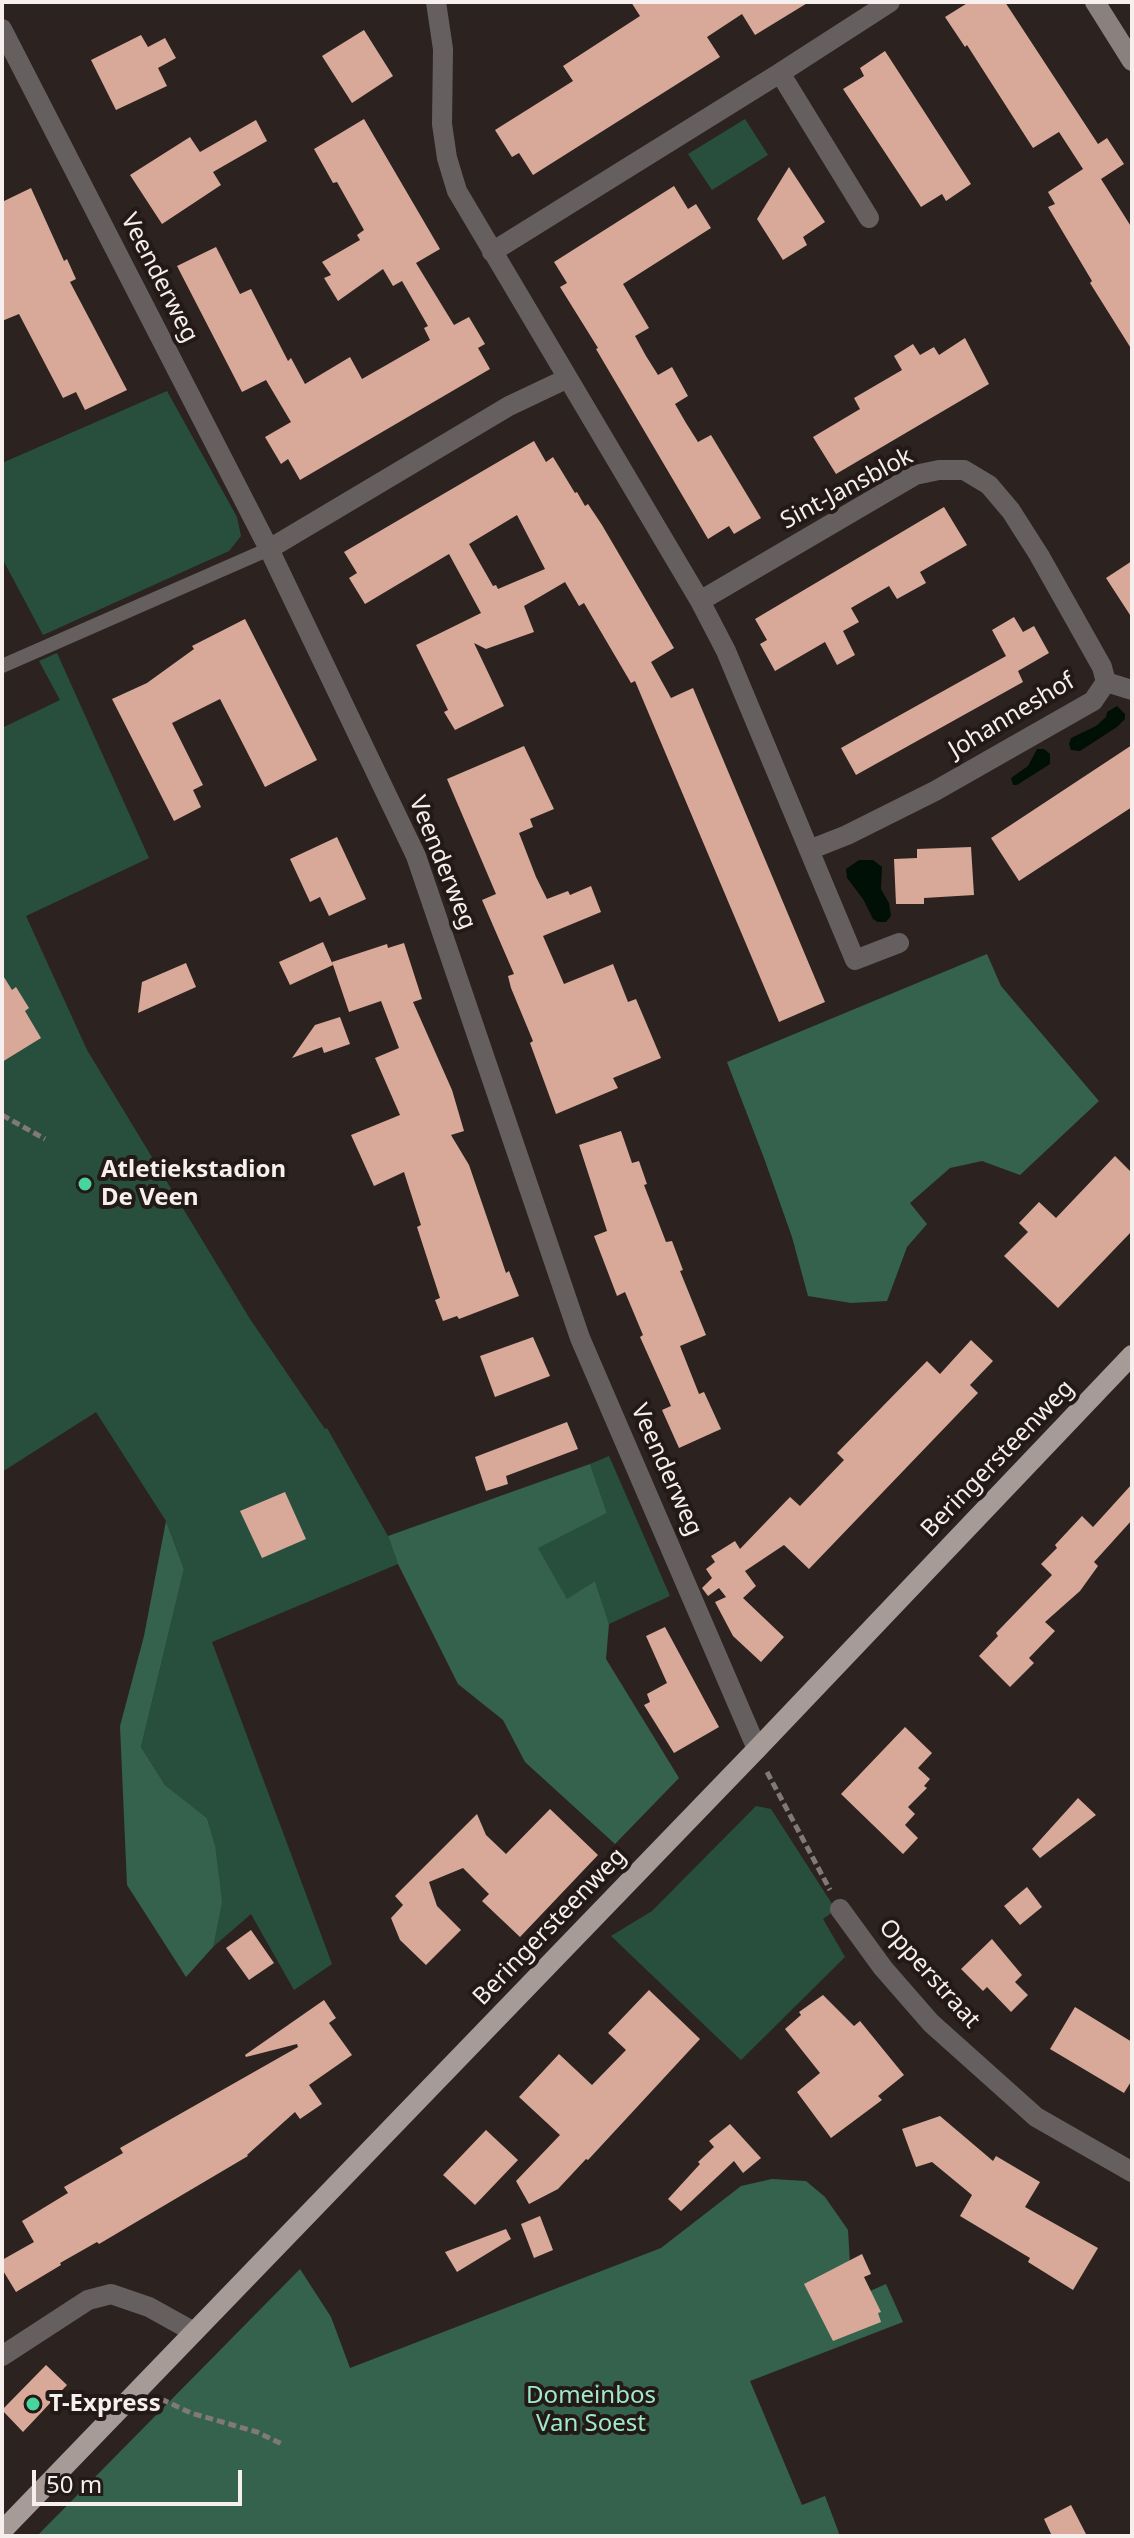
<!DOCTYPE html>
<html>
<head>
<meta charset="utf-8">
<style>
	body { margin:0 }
	#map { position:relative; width:1134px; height:2538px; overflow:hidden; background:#2c2320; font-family:"Noto Sans",sans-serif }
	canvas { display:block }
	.frame { position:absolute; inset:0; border:4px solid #f6efed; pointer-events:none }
	.scale { position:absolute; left:32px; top:2470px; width:210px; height:36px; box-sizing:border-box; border:4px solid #f6efed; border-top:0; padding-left:10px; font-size:24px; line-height:28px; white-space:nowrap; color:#f6efed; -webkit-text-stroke:6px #231916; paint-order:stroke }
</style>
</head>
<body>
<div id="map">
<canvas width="1134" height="2538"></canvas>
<div class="frame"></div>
<div class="scale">50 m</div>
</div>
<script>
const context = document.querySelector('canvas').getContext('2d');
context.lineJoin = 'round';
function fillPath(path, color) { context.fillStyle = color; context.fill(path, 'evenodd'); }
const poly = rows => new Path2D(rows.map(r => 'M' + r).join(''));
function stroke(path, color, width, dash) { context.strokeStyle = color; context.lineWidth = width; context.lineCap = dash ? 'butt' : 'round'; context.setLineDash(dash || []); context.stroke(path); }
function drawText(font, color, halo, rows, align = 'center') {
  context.font = font + ' "Noto Sans",sans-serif'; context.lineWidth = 8; context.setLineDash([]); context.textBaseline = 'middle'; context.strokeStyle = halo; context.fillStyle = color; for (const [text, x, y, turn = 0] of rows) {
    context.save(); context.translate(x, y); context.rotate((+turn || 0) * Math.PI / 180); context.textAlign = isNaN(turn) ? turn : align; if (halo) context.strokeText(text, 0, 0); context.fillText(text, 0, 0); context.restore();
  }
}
fillPath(poly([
	[745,119,768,155,712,190,688,154],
	[167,391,237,517,241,536,229,551,43,635,2,558,2,463],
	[57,653,149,858,26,916,87,1050,250,1319,325,1429,327,1428,388,1536,398,1564,212,1642,332,1964,294,1990,251,1914,213,1947,215,1845,207,1818,165,1785,141,1747,184,1569,166,1521,96,1412,2,1472,2,728,60,700,39,661],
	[609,1456,670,1596,609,1624,595,1581,567,1600,537,1547,607,1513,590,1464],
	[756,1806,771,1809,836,1910,823,1919,845,1957,741,2060,611,1936,652,1911]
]), '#284f3e');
fillPath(poly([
	[987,954,1001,986,1099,1101,1020,1175,982,1161,950,1168,910,1203,927,1224,907,1247,887,1301,851,1303,808,1296,792,1237,764,1158,727,1062],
	[590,1464,607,1513,538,1548,567,1599,595,1581,609,1624,606,1659,679,1778,615,1844,525,1762,503,1720,458,1684,398,1564,388,1536],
	[166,1521,184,1569,141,1747,165,1785,207,1818,215,1845,222,1902,213,1947,186,1977,127,1885,120,1726,144,1636],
	[772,2179,806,2181,825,2197,848,2230,852,2299,886,2284,903,2322,750,2381,802,2505,825,2496,840,2536,37,2536,300,2269,331,2317,350,2368,661,2248,741,2186]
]), '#35624d');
fillPath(poly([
	[1117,706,1125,714,1125,719,1117,727,1080,751,1071,750,1069,744,1071,738,1096,726,1106,717,1107,712],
	[1037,749,1044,749,1050,754,1050,764,1017,785,1013,785,1011,778,1028,766],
	[859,860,873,860,882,867,881,889,889,903,891,916,886,922,878,922,873,919,863,899,847,878,846,869]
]), '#001007');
fillPath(poly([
	[631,2,809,2,755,35,742,14,707,37,720,57,533,175,519,153,512,157,495,130,573,81,563,66,640,16],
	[969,2,1005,2,1098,144,1107,138,1124,164,1101,179,1132,228,1132,350,1090,283,1092,281,1048,207,1055,204,1048,192,1083,169,1059,132,1033,148,967,45,965,47,945,17],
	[364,30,393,76,352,103,322,56],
	[141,35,148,47,165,38,176,58,158,68,167,86,116,110,91,60],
	[885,51,971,184,946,201,942,194,921,207,843,89,864,76,860,68],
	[364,119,440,249,416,263,454,325,469,317,485,344,478,348,490,369,300,480,288,459,281,464,265,437,291,422,266,380,242,392,177,266,216,247,240,294,251,289,288,361,291,358,305,384,350,357,362,379,430,340,424,328,428,326,402,281,393,286,383,269,338,301,324,278,331,275,322,262,360,240,357,235,364,230,337,182,333,183,314,149],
	[256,120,267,141,213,172,221,185,162,224,130,175,190,137,200,152],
	[789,167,825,222,803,237,807,245,783,260,757,219],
	[674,186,688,209,696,204,711,228,623,284,649,328,635,336,646,356,658,375,672,367,688,396,675,404,686,423,698,442,711,435,761,518,734,534,729,526,708,539,596,349,598,348,560,287,567,283,554,262],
	[31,188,64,261,67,259,76,279,70,282,127,390,85,410,76,392,63,398,19,314,2,321,2,202],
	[965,338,989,384,836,474,813,437,860,409,854,398,902,370,894,356,913,344,920,355,934,347,939,355],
	[534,441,546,462,553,457,575,493,577,492,585,506,588,504,602,525,674,648,651,662,671,698,693,688,825,1002,779,1022,635,681,631,683,584,603,579,606,565,582,524,606,534,632,486,649,474,643,504,706,455,730,444,712,448,710,416,645,481,613,449,554,365,604,349,578,357,573,344,552],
	[517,515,545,569,498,589,496,585,493,586,469,544],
	[944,507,967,545,920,572,926,583,897,599,889,586,851,608,859,622,843,631,855,655,837,665,825,642,775,671,760,644,767,640,755,619],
	[1132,561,1132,618,1106,578],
	[1014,617,1023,632,1034,626,1049,653,1018,671,1023,682,856,775,841,748,1006,656,992,630],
	[245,619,317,760,265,787,220,699,172,723,203,785,193,790,201,807,174,821,112,699,147,683,194,649,192,646],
	[1132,745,1132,807,1019,881,991,838],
	[524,746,554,809,530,819,533,827,519,833,536,877,547,899,568,891,570,895,591,886,601,912,543,936,564,984,613,964,628,1002,636,999,661,1058,613,1078,618,1088,556,1114,530,1043,533,1041,511,988,508,976,514,974,482,900,496,894,447,779],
	[337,837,366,899,329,916,320,897,310,902,290,859],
	[971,847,974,895,924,898,924,904,896,904,894,859,917,858,917,849],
	[323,942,333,965,290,985,279,962],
	[404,943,422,999,413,1002,452,1090,464,1131,451,1135,469,1165,506,1273,509,1271,519,1296,459,1319,457,1316,443,1321,435,1300,440,1298,417,1227,421,1225,404,1172,374,1186,351,1135,400,1115,375,1058,399,1048,381,1001,349,1012,332,962,387,944,388,948],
	[186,963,196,987,138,1013,142,982],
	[2,974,12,990,16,987,29,1008,25,1011,41,1038,2,1062],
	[340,1017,350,1044,324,1053,322,1047,292,1058,315,1025],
	[621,1131,632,1163,639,1161,647,1184,644,1185,666,1242,672,1241,683,1270,680,1271,706,1335,680,1346,699,1394,704,1392,721,1429,679,1448,662,1410,671,1406,640,1337,643,1335,625,1292,617,1296,594,1236,607,1231,579,1145],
	[1115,1156,1132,1173,1132,1231,1058,1308,1004,1256,1028,1232,1019,1223,1039,1202,1056,1218],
	[533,1337,550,1376,495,1397,480,1356],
	[971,1340,993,1361,970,1385,978,1393,809,1569,784,1545,745,1571,756,1586,743,1598,784,1637,761,1662,733,1636,715,1602,726,1597,719,1588,708,1596,702,1588,712,1578,706,1569,715,1562,711,1556,735,1541,740,1549,790,1497,800,1506,844,1460,837,1453,927,1361,940,1374],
	[567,1422,578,1449,506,1476,508,1484,486,1491,475,1457],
	[1132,1484,1132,1520,1094,1562,1098,1566,1080,1591,1045,1622,1055,1631,1029,1658,1034,1663,1010,1687,979,1656,998,1636,996,1633,1052,1575,1041,1564,1057,1548,1055,1545,1082,1516,1093,1527],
	[285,1492,306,1539,262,1558,240,1511],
	[665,1627,719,1727,674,1753,644,1705,650,1702,647,1694,667,1683,646,1636],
	[905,1727,932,1753,918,1768,930,1779,924,1786,927,1788,908,1807,915,1814,905,1825,918,1838,903,1854,841,1794],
	[1078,1798,1096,1815,1040,1858,1032,1849],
	[550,1809,598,1855,520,1937,482,1901,489,1894,463,1868,429,1882,437,1906,461,1930,426,1965,400,1940,391,1918,403,1905,395,1896,477,1814,486,1835,506,1854],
	[1027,1887,1042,1907,1020,1925,1004,1906],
	[251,1930,274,1963,249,1980,226,1948],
	[992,1939,1022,1975,1015,1982,1028,1995,1011,2012,987,1987,983,1991,961,1969],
	[649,1990,700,2039,588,2160,586,2159,558,2189,529,2204,516,2181,560,2135,519,2097,559,2054,592,2085,626,2050,608,2033],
	[823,1995,854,2026,860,2021,904,2075,878,2096,882,2100,831,2138,797,2092,820,2073,785,2029,801,2015,799,2012],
	[324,2000,336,2018,329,2023,352,2055,309,2085,322,2104,300,2119,295,2112,247,2155,248,2156,99,2244,97,2242,60,2263,61,2265,16,2292,2,2269,2,2260,34,2242,22,2221,68,2193,64,2187,123,2153,120,2148,298,2047,297,2044,246,2057,245,2055],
	[1075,2007,1132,2042,1132,2080,1124,2093,1050,2049],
	[940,2116,993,2161,996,2156,1040,2182,1025,2207,1098,2248,1073,2290,1028,2262,1030,2258,960,2216,972,2195,932,2162,916,2167,902,2129],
	[730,2124,761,2158,743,2173,734,2161,681,2211,668,2199,700,2164,698,2162,714,2147,709,2141],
	[486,2130,518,2160,475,2205,443,2175],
	[540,2216,553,2250,534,2258,521,2224],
	[506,2229,511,2239,457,2272,445,2252],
	[862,2254,871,2274,864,2277,881,2312,878,2313,881,2322,833,2341,804,2284],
	[46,2365,67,2385,23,2432,2,2410],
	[1071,2505,1087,2536,1052,2536,1044,2519]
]), '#d8a999');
stroke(poly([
	[2,1115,45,1139],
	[767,1772,830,1890],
	[161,2399,191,2413,257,2432,284,2445]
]), '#817976', 5, [8, 4]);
stroke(poly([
	[2,666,269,549]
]), '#65605f', 14);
stroke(poly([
	[436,2,443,49,442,124,447,158,457,191,700,601,726,651,855,960,899,943],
	[2,29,269,549,416,856,580,1338,757,1749],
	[869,218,780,73,890,2],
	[492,252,780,73],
	[269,549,509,406,566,379],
	[700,601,915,475,939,470,964,470,989,485,1011,511,1039,555,1102,667,1106,682,1093,701,935,791,847,835,809,850],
	[1106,682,1132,690],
	[840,1909,883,1968,931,2023,1036,2117,1132,2172],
	[2,2356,88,2300,111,2294,149,2307,194,2332]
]), '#65605f', 20);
stroke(poly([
	[1095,2,1132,61]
]), '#8a817f', 20);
stroke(poly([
	[2,2531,757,1749,1132,1355]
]), '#a69b97', 20);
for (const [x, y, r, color] of [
	[85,1184,8,"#48d49d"],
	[33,2404,8,"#48d49d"]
]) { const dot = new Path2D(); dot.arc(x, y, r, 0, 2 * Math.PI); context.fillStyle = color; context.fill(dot); stroke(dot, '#231916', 3); }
drawText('24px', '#f6efed', '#231916', [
	["Veenderweg",159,278,63],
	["Sint-Jansblok",847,489,-28],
	["Johanneshof",1012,716,-31],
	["Veenderweg",442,863,68],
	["Beringersteenweg",998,1459,-46],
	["Veenderweg",666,1470,66],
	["Beringersteenweg",550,1927,-46],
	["Opperstraat",929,1974,48]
]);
drawText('bold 24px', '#f6efed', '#231916', [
	["Atletiekstadion",101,1170],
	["De Veen",101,1198],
	["T-Express",49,2404]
], 'left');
drawText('24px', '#9feac6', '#231916', [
	["Domeinbos",591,2396],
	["Van Soest",591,2424]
]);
</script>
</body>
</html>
